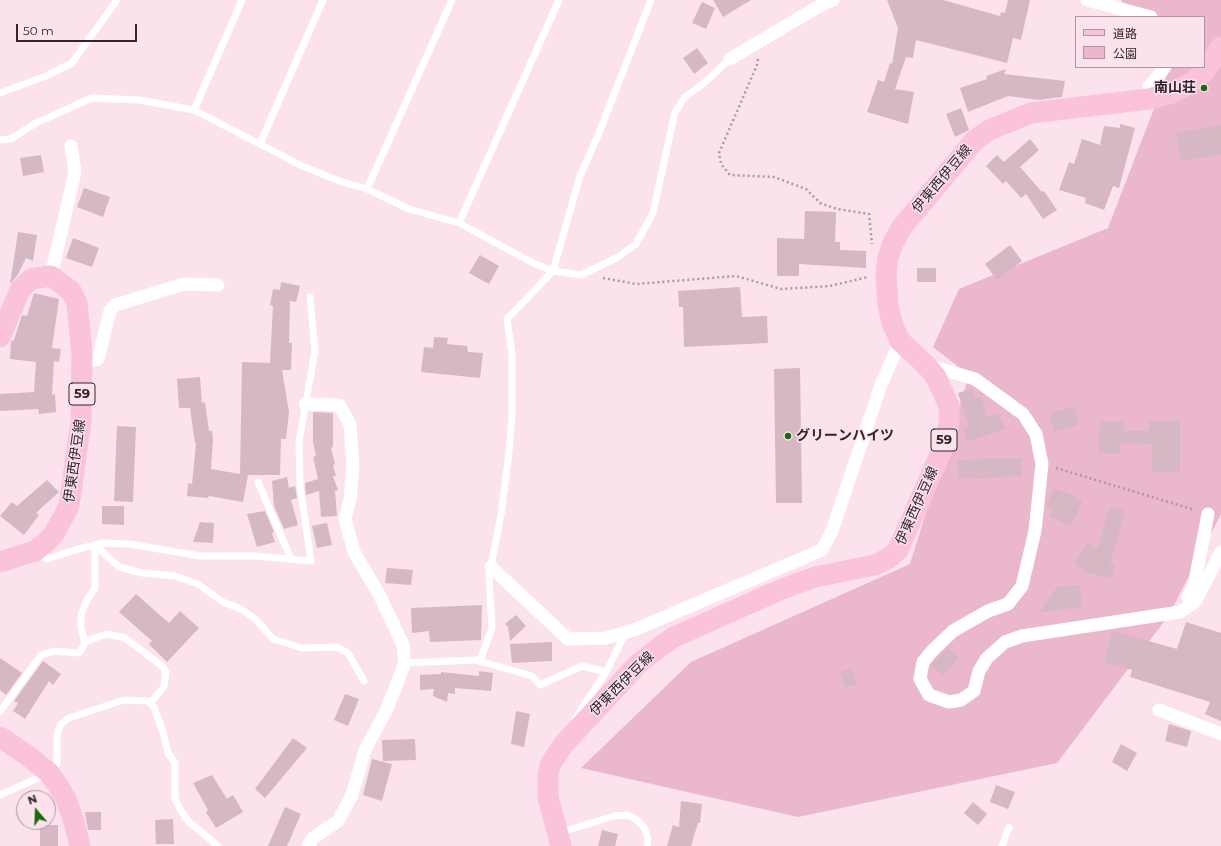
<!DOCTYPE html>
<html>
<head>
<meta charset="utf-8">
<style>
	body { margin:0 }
	#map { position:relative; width:1221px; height:846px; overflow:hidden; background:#fbe2ec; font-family:Montserrat,"Noto Sans JP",sans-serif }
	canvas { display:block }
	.legend { position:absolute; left:1075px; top:16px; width:130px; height:52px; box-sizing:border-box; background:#fbe2ec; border:1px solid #aa979f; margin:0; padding:5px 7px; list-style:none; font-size:12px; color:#31262b }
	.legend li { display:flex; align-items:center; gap:8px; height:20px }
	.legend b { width:20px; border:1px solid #aa979f }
	.north { position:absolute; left:16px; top:790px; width:40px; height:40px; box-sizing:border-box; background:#fbe2ec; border:1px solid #aa979f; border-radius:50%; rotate:341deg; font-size:11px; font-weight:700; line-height:16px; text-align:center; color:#31262b }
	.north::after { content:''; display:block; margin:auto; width:14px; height:18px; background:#1a6b10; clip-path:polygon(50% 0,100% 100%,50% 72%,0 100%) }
	.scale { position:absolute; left:16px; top:24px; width:121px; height:18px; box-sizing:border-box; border:2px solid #31262b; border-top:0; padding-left:5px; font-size:12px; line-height:14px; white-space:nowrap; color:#31262b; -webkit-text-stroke:3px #fbe2ec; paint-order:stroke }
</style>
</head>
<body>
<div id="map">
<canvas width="1221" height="846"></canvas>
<ul class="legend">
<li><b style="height:5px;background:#fbc2dc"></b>道路</li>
<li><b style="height:11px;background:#eab7cc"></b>公園</li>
</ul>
<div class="north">N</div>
<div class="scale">50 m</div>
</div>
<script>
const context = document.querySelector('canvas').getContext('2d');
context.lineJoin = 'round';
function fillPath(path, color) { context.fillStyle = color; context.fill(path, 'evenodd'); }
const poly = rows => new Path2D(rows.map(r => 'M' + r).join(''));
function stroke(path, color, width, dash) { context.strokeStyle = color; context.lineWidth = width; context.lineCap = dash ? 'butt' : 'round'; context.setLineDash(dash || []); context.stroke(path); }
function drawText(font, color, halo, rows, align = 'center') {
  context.font = font + ' Montserrat,"Noto Sans JP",sans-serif'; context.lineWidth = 3; context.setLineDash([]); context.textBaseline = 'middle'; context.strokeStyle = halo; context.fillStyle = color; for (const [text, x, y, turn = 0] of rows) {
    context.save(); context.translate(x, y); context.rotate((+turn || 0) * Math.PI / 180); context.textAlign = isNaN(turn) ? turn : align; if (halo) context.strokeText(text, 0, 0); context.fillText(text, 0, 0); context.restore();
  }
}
fillPath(poly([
	[1121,0,1221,0,1221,514,1169,615,1057,763,798,817,581,768,691,662,910,564,969,375,933,347,959,289,1108,228,1167,75,1162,67,1204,67,1204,17,1132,17]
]), '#eab7cc');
fillPath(poly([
	[713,0,751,0,723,17],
	[887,0,943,0,1000,16,1001,12,1005,13,1008,0,1030,0,1021,40,1013,38,1007,63,916,40,913,58,906,57,895,89,914,92,908,124,867,112,878,80,884,82,890,63,892,64,898,28],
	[702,2,715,8,706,29,692,23],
	[697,48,708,63,694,74,683,58],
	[1006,69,1004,74,1065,81,1062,97,1039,100,1008,96,968,112,960,88,987,79,986,76],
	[961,108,969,130,955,137,946,114],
	[1120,124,1135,128,1119,188,1113,186,1104,210,1085,203,1086,198,1059,190,1069,162,1074,164,1082,139,1100,145,1104,126,1120,128],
	[1221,125,1221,154,1181,161,1176,133],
	[1030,139,1039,150,1020,167,1042,192,1044,191,1057,210,1043,219,1026,194,1021,198,1006,181,1003,184,986,166,997,155,1004,162],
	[41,155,44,172,23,176,20,158],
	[84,188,110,197,103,217,77,207],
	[805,211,836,212,835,242,840,242,840,250,866,251,866,268,799,264,799,276,777,276,777,238,804,239],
	[18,232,37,235,33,261,26,258,17,276,10,284],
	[73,238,99,248,92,267,66,258],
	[1010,245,1022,261,997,280,985,264],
	[480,255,499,266,489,284,469,273],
	[917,268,936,268,936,282,917,282],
	[281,282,300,286,296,302,290,301,289,343,292,343,291,370,282,370,289,412,286,439,281,439,280,475,246,475,248,475,243,502,209,496,208,498,187,496,188,483,192,484,196,443,195,443,190,408,179,408,177,379,200,377,202,403,205,402,209,431,212,431,213,440,211,469,240,474,242,362,270,363,273,306,270,305,273,289,280,290],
	[740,287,742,317,767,316,768,343,684,347,683,307,679,307,678,291],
	[34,293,59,299,52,348,61,349,59,362,54,361,52,395,55,394,56,412,39,414,38,409,0,411,0,394,34,392,36,362,10,359,11,341,14,340,22,315,27,316],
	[434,337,448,338,447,344,467,346,468,352,483,353,480,378,421,372,424,347,433,348],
	[800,368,802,503,776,503,774,369],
	[972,389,975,399,981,397,987,417,999,413,1005,429,967,442,963,429,969,427,958,393],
	[1074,407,1079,425,1054,432,1050,413],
	[313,412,333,413,333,447,331,448,335,464,333,465,336,476,333,476,338,490,335,491,337,516,321,517,319,491,306,495,305,483,318,479,313,457,316,456,313,442],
	[1149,421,1180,421,1180,472,1152,472,1152,444,1120,443,1120,453,1099,453,1100,422,1124,422,1124,431,1149,431],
	[117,426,136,427,133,502,114,501],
	[1022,458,1022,476,990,477,990,479,958,478,958,460],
	[287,477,289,488,295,486,297,498,291,500,298,525,284,529,274,506,272,481],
	[47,480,59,492,36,513,39,515,24,535,0,516,12,502,17,506],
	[1054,488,1083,500,1071,526,1050,517,1052,511,1046,506],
	[102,506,124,506,124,525,102,524],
	[1110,507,1125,511,1110,563,1115,564,1112,579,1086,572,1074,563,1088,543,1097,549],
	[265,511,274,532,272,533,275,542,257,547,247,514],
	[200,522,214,523,213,543,193,542],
	[327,523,332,545,317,548,312,526],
	[387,568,413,570,411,585,385,583],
	[1080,585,1082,607,1040,612,1057,587],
	[136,594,169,623,180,611,199,628,167,662,149,644,152,641,119,612],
	[482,605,481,640,430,642,429,631,412,633,411,608],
	[516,615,526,626,510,641,508,627,505,624],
	[1186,622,1221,633,1221,721,1205,714,1210,702,1130,677,1132,670,1104,662,1113,631,1177,649],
	[552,642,552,661,512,663,510,644],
	[948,647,959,658,943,676,931,665],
	[0,658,22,673,6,695,0,690],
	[43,661,61,674,53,685,49,681,25,719,13,711,18,703,14,701],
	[852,668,857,684,845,688,840,672],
	[479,671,493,673,491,691,455,688,455,694,448,693,447,702,433,696,434,689,420,690,420,675,441,674,441,672,479,676],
	[345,694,359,699,348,726,334,720],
	[516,711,530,714,524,747,511,744],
	[1169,724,1191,731,1187,747,1165,741],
	[293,738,307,748,265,798,255,789],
	[415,739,416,760,383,761,382,740],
	[1121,744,1137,753,1127,771,1112,762],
	[372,759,392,764,382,801,363,795],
	[212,775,227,799,233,795,243,812,216,828,206,812,208,810,193,783],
	[996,785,1015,792,1008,809,990,802],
	[681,801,702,804,700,823,698,823,691,846,667,846,673,825,679,827],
	[973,802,987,814,978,825,964,813],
	[285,807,301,814,287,846,268,846],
	[85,812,101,812,101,830,88,830],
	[173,819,174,844,156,844,155,820],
	[40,825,58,825,58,846,40,846],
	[602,830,618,834,615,846,598,846]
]), '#d5b8c4');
stroke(poly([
	[758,59,757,65,719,153,721,164,730,175,774,177,806,189,820,203,837,209,869,214,872,244],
	[603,278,636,284,736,276,781,289,830,286,868,277],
	[1056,468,1195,510]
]), '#ad99a1', 2.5, [2, 3]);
stroke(poly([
	[323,0,260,144,300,165,339,181,367,189,409,209,459,223,533,263,553,271,581,275,618,257,636,244,653,213,675,112,685,97,704,83,730,59],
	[0,93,46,76,72,63,117,0],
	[194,110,242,0],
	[0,140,11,139,34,124,92,98,139,100,194,110,260,144],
	[367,189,452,0],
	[459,223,559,0],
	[258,482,291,559],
	[95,545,119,567,142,573,175,576,198,584,223,602,241,609,255,619,273,639,302,648,337,647,348,653,364,681],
	[37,552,47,559,78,549,104,543,129,544,200,556,254,556,311,561,300,486,299,442,315,351,310,297],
	[85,643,81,627,81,615,87,600,95,588,95,545],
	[480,661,492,628,489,576,501,515,509,452,512,417,512,354,507,319,553,271,580,176,599,133,651,0],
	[405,663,476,660,532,676,540,685,582,666,606,672,575,719],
	[606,672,626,632],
	[0,712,41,655,54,651,79,653,85,643,92,639,107,634,125,638,162,666,166,672,164,687,150,703],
	[0,795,49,773,57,764,57,734,61,724,69,718,124,700,148,701,154,707,163,732,168,753,175,763,175,798,180,809,188,821,218,846],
	[559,833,614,816,628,815,637,820,644,827,648,839,647,846],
	[1002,846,1009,827]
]), '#fff', 7);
stroke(poly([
	[1087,0,1151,17],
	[730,59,823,4,833,0],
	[1149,99,1149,87,1165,67],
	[51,276,75,172,71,146],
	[82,363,98,359,110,311,115,305,184,284,218,285],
	[927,365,975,379,1023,414,1036,434,1042,464,1035,531,1022,586,1008,604,988,611,953,631,933,650,923,662,920,679,929,695,949,702,961,700,974,691,979,671,987,658,1005,642,1022,636,1180,612,1195,602,1221,552],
	[305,404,339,405,350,424,353,467,350,500,345,519,354,552,380,596,403,645,405,663,386,711,365,750,352,795,338,821,313,838,308,846],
	[491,567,568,639,606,638,634,630,822,550,832,531,881,385,900,341],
	[1188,598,1194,586,1208,514],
	[1159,710,1221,734]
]), '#fff', 13);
stroke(poly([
	[0,337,20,290,31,279,51,276,71,291,77,303,82,353,81,421,69,506,54,534,44,544,35,551,0,562],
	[0,737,27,755,49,773,57,784,66,799,74,822,80,846],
	[561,846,548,797,548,776,550,765,563,745,639,663,672,638,782,589,815,577,875,565,889,558,898,550,942,450,949,424,949,406,936,377,926,365,900,341,892,323,888,306,886,274,888,257,893,243,902,227,974,141,989,130,1031,113,1149,99,1172,93,1192,82,1204,72,1221,47]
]), '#fbc2dc', 21);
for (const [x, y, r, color] of [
	[1204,88,4,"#1a6b10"],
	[788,436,4,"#1a6b10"]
]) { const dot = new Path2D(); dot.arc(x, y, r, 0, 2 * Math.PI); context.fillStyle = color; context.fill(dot); stroke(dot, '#fbe2ec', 1.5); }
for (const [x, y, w] of [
	[82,394,26],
	[944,440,26]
]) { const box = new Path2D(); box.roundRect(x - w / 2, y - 11, w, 22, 3); context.fillStyle = '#fbe2ec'; context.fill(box); stroke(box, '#31262b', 1); }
drawText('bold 13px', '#31262b', null, [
	["59",82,394],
	["59",944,440]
]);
drawText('bold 14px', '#31262b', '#fbe2ec', [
	["南山荘",1196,88],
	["グリーンハイツ",796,436,"left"]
], 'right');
drawText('14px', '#31262b', '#fbe2ec', [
	["伊東西伊豆線",942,179,-50],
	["伊東西伊豆線",75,461,-82],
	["伊東西伊豆線",917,506,-66],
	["伊東西伊豆線",622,684,-45]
]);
</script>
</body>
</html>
